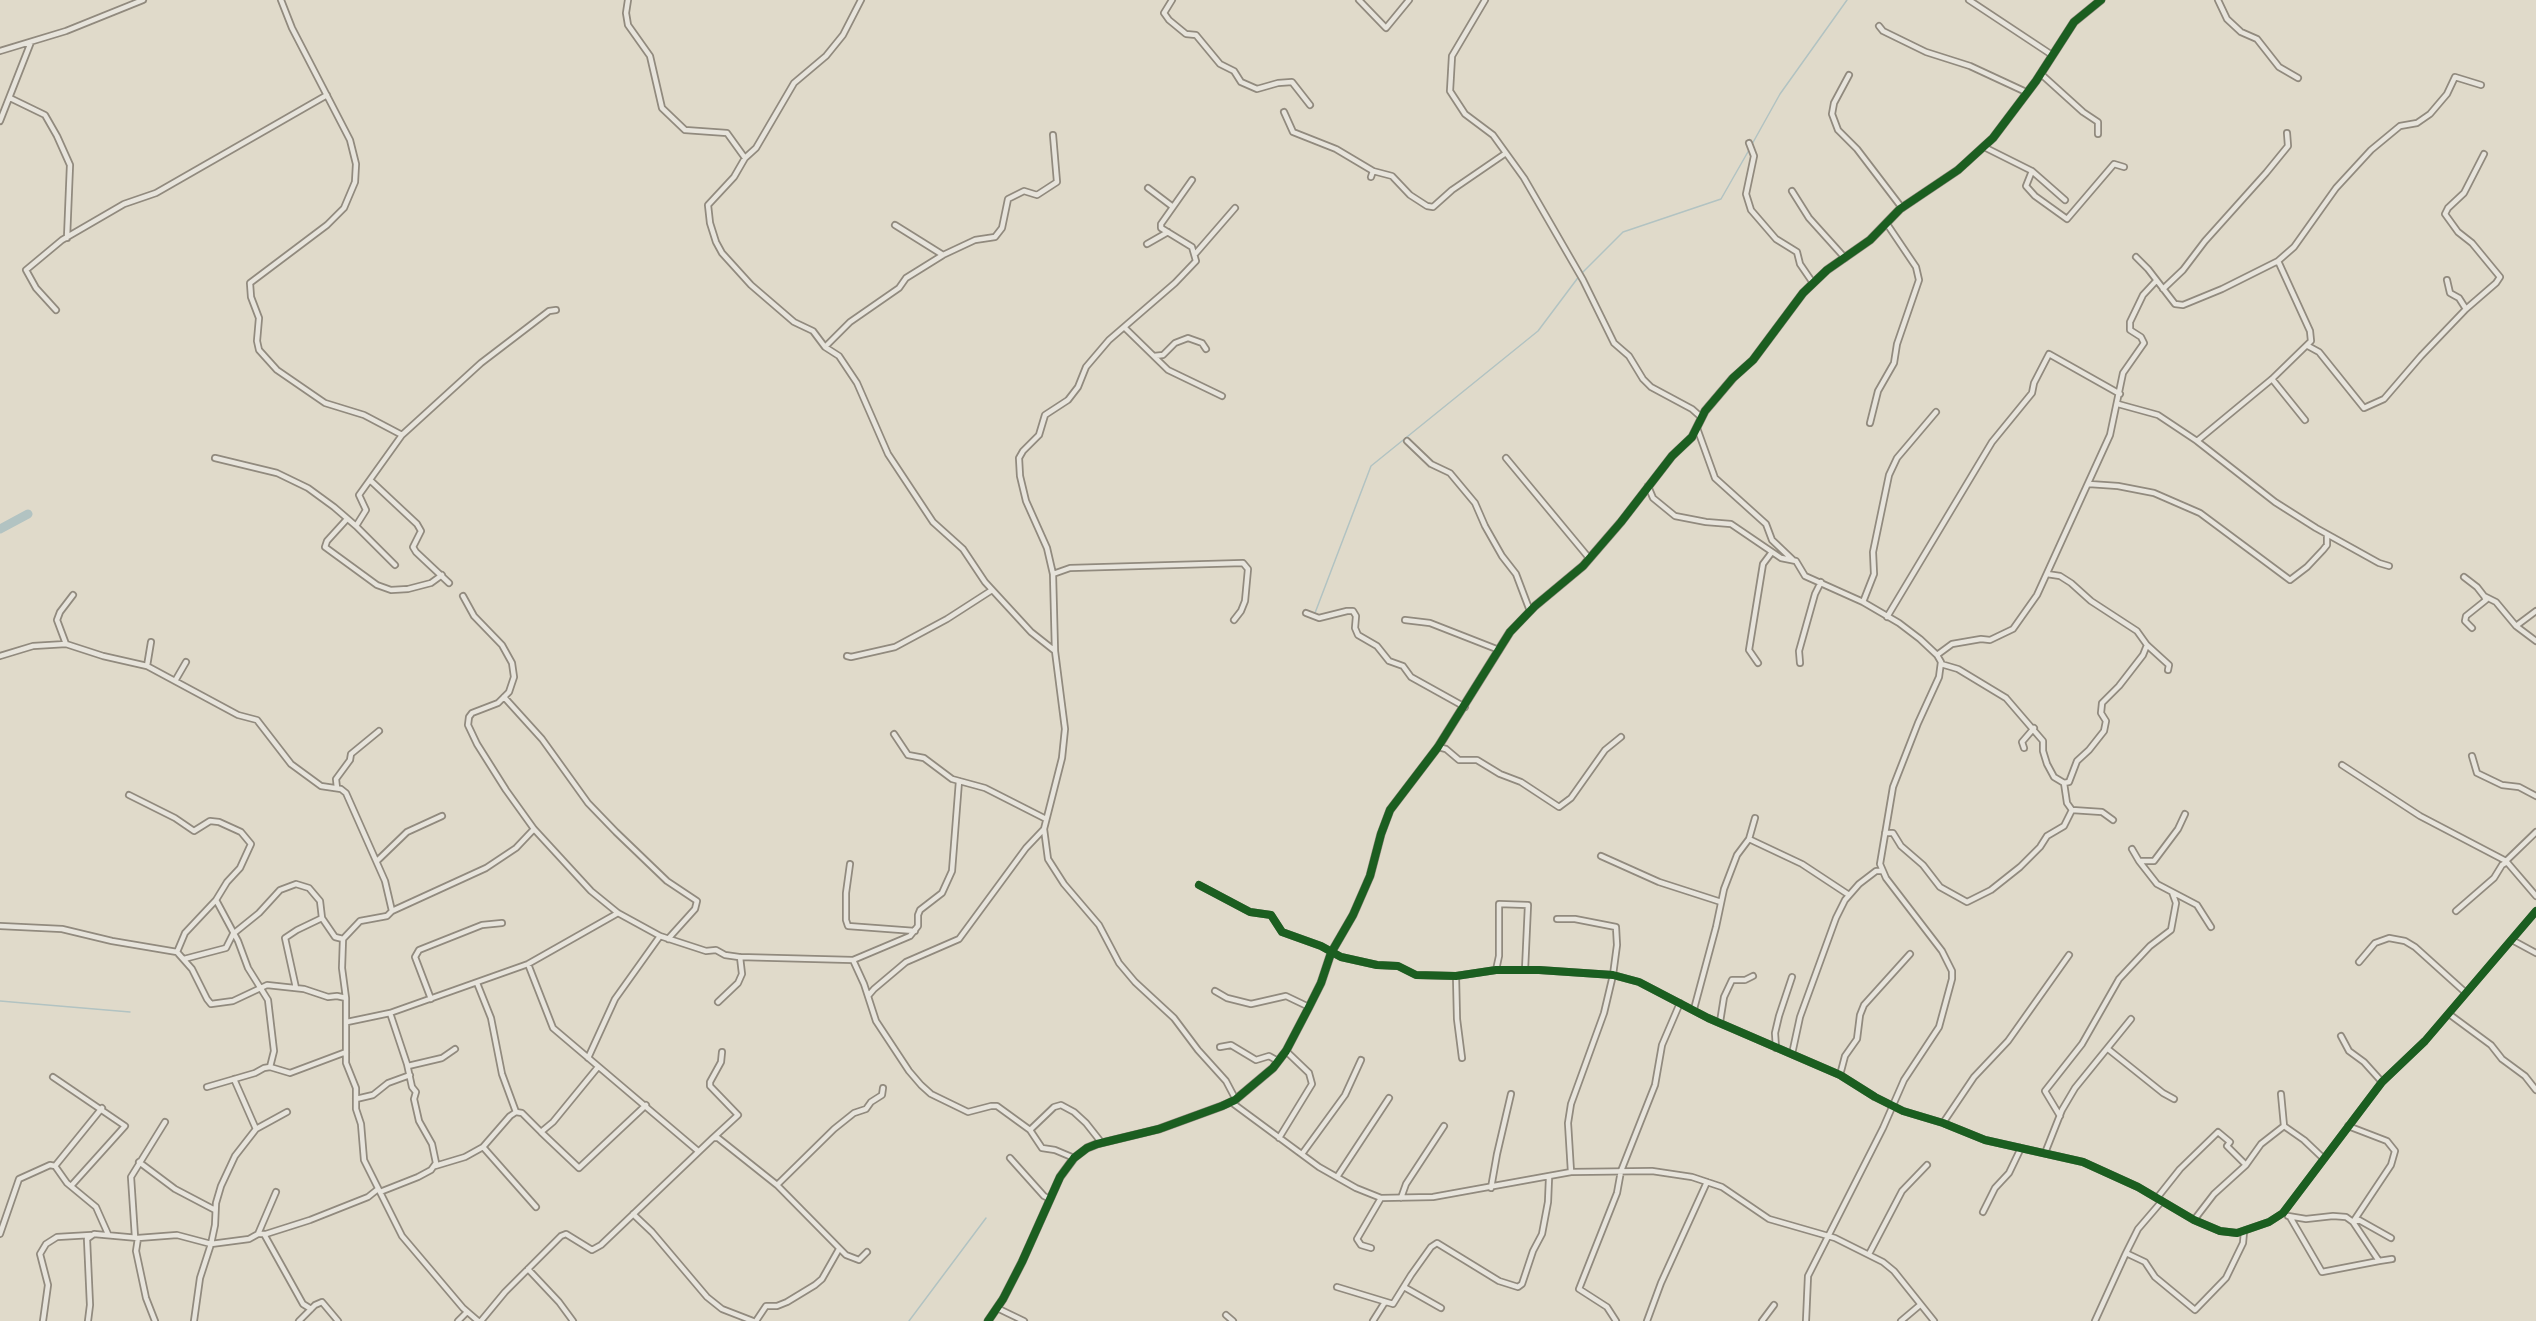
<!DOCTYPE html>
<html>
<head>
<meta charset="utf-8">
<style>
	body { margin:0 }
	canvas { display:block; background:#e0daca }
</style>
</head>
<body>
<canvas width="2536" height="1321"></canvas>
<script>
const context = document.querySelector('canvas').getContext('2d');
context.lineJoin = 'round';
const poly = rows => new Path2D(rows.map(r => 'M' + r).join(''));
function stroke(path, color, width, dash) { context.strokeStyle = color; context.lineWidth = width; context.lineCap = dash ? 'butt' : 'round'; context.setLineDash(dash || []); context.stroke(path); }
stroke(poly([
	[1751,146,1780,94,1847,0],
	[1315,613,1371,466,1538,331,1580,275,1623,232,1721,199,1749,150],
	[0,1001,130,1012],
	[909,1321,986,1218]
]), '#b2c3c2', 1.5);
stroke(poly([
	[0,529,28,514]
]), '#b2c3c2', 9);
const minor = poly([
	[281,0,292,28,350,140,356,164,355,182,344,208,327,225,250,283,251,297,259,318,257,341,259,350,277,370,325,403,364,415,402,435,481,363,549,311,556,310],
	[628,0,626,13,628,25,650,56,662,108,685,130,727,133,745,158],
	[861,0,843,35,826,56,794,83,756,148,745,158,734,177,708,205,710,223,716,242,722,253,751,285,794,322,813,331,825,347,839,356,857,383,888,454,933,522,963,549,985,582,1031,632,1055,651,1065,729,1062,758,1044,829,1048,859,1064,884,1099,925,1119,963,1135,982,1174,1018,1198,1050,1226,1081,1236,1100],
	[1172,0,1164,13,1169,20,1186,34,1196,35,1220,64,1234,71,1241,82,1257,89,1278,83,1292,82,1310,105],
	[1359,0,1386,28,1409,0],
	[1485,0,1452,56,1450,91,1465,114,1493,135,1524,178,1583,280,1614,343,1629,356,1643,379,1651,387,1692,409,1701,417],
	[1969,0,2052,55],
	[2218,0,2227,19,2241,32,2257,39,2279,67,2298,78],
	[1879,26,1883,31,1926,52,1970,66,2026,92],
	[0,51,66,31,143,0],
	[2041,74,2083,112,2098,122,2098,134],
	[1849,75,1834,103,1832,114,1838,130,1857,149,1902,208],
	[10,98,45,115,57,136,70,165,67,238],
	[1284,112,1293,132,1336,149,1373,171],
	[0,121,31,42],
	[1749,143,1754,156,1746,194,1751,210,1776,239,1797,252,1800,264,1813,283],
	[1984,147,2032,171,2026,186,2035,196,2067,219,2114,164,2124,167],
	[2032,171,2065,200],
	[1371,177,1373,171,1392,176,1410,195,1427,206,1433,207,1452,190,1506,153],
	[1792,191,1809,218,1845,258],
	[1173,207,1192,180],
	[895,225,943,255],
	[1147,244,1168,232],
	[1196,253,1235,208],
	[2136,257,2148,269,2175,304,2183,305,2222,289,2278,261,2294,247,2336,188,2371,150,2400,126,2417,123,2430,114,2447,94,2455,77,2481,85],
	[2447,280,2450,293,2459,298,2466,309],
	[2163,289,2183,270,2205,241,2266,173,2288,146,2287,133],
	[56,310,36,288,26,270,62,240,124,204,156,193,327,95],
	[1125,328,1168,370,1222,396],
	[2308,346,2319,352,2364,408,2384,399,2421,356,2466,309,2496,283,2500,277,2472,243,2458,232,2445,214,2448,208,2464,193,2484,154],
	[825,347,850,322,899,288,906,278,943,255,975,240,995,237,1002,228,1008,199,1024,191,1037,195,1057,182,1053,135],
	[1154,356,1163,355,1175,343,1188,338,1202,343,1206,349],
	[2272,379,2305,420],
	[2118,404,2158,415,2197,441,2275,502,2316,528,2379,563,2389,566],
	[1870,423,1878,391,1894,363,1897,344,1919,280,1916,267,1887,224],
	[1697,428,1715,478,1766,524,1772,540,1793,560],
	[1407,441,1431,464,1450,473,1475,503,1485,526,1502,556,1516,574,1530,611],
	[2197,441,2272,379,2311,341,2310,331,2278,261],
	[215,458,277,473,308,488,334,507,356,526,366,510,359,495,402,435],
	[1506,458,1589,558],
	[370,480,417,524,421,531,413,547,416,552,449,583],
	[2089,484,2118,486,2154,493,2200,513,2290,580,2307,567,2323,550,2327,545,2327,535],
	[1648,486,1653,498,1675,516,1706,522,1731,524,1781,558,1796,561,1805,576,1863,602,1899,623,1920,639,1937,655,1941,662,1939,677,1918,723,1893,787,1880,864,1886,878,1942,951,1952,971,1952,979,1939,1027,1904,1080,1883,1128,1808,1276,1806,1321],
	[347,519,327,541,325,547,377,585,391,590,408,589,431,583,442,575],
	[356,526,395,565],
	[1053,574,1070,568,1243,563,1248,569,1245,601,1241,611,1234,620],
	[2047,574,2060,576,2071,583,2091,601,2137,631,2147,645,2169,665,2168,670],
	[2464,577,2477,587,2484,596,2496,602,2516,626,2536,641],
	[463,596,474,616,502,645,512,663,514,677,509,692,498,703,472,713,469,717,468,725,477,744,506,790,534,829,591,891,618,913,660,936,706,951,716,950,725,955,739,957,853,960,864,984,876,1021,909,1071,921,1085,931,1094,968,1112,991,1106,997,1106,1030,1130,1042,1148,1055,1150,1074,1158],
	[1863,602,1874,574,1873,552,1889,475,1897,458,1936,412],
	[1306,613,1319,618,1347,611,1353,611,1356,616,1355,628,1358,635,1377,646,1389,661,1403,666,1411,677,1465,707],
	[1887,617,1992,442,2032,393,2034,383,2049,354,2120,394],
	[1405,620,1430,623,1499,650],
	[2516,626,2536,611],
	[2472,628,2465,621,2466,616,2486,600,2484,596],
	[151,642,147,666,238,715,257,720,291,764,321,786,341,789,346,793,385,881,392,911,387,916,360,921,343,939,342,968,346,998],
	[66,644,57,620,60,612,73,595],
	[1055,651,1053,574,1047,548,1026,501,1020,476,1019,458,1023,451,1039,435,1045,415,1068,400,1078,387,1086,367,1109,340,1175,283,1196,261,1192,247,1161,228,1161,224,1173,207,1148,188],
	[1937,655,1952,644,1981,639,1990,640,2013,629,2037,595,2110,435,2123,373,2144,343,2141,337,2130,330,2130,322,2143,295,2156,281],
	[0,656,33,646,66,644,103,656,147,666],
	[847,656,851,657,895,647,947,619,992,590],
	[1758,663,1749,650,1763,564,1772,552],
	[1800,663,1799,651,1815,594,1821,582],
	[1941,664,1958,669,2006,698,2043,741,2043,751,2047,764,2054,777,2064,783],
	[175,681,186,662],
	[504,697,542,739,588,803,616,832,667,881,697,901,695,909,668,939],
	[894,734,908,755,924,758,952,779,985,788,1046,819],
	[1438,747,1446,749,1459,760,1477,760,1500,774,1521,782,1559,807,1571,798,1605,750,1621,737],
	[2024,748,2022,742,2034,728],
	[2472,756,2477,773,2502,785,2519,787,2536,796],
	[2342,765,2420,816,2506,861,2536,896],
	[337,788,336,779,350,760,351,754,379,731],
	[129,795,175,818,194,831,210,821,219,822,241,832,251,844,240,868,227,882,216,900,185,933,177,952],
	[1755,818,1749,839,1802,864,1849,895],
	[2113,820,2102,812,2072,810,2067,803,2064,783,2069,782,2077,761,2089,750,2104,731,2106,721,2101,713,2102,703,2119,686,2143,655,2147,645],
	[1885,833,1893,833,1901,846,1923,865,1940,887,1967,902,1991,890,2020,867,2040,847,2047,836,2064,826,2072,810],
	[2132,849,2139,861,2154,861,2178,829,2185,814],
	[1601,856,1659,882,1721,902],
	[377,861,407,832,442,816],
	[2139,861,2157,884,2197,905,2211,927],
	[2506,861,2536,832],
	[850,864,846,893,846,920,848,926,915,931],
	[1199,885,1250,912,1271,915,1282,932,1321,946,1341,957,1377,965,1398,966,1416,975,1456,976,1496,970,1539,970,1613,975,1639,982,1708,1018,1840,1075,1875,1097,1903,1111,1943,1123,1985,1140,2083,1162,2138,1187,2194,1220,2220,1231,2237,1233,2269,1222,2283,1213,2382,1082,2425,1041,2536,911],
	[216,900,238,941,248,968,268,1000,274,1051,270,1067],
	[392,911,486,868,516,848,534,829],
	[2456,911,2494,878,2502,865,2507,862],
	[1557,919,1575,919,1616,927,1617,945,1613,975,1604,1013,1571,1104,1568,1123,1571,1172],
	[0,926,62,929,112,941,177,952,192,969,207,999,211,1004,233,1001,267,985,304,989,328,997,337,996,346,998,346,1063,356,1088,356,1109,361,1124,364,1160,402,1236,463,1308,478,1321],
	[2512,940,2536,953],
	[184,959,226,948,233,934,259,913,280,890,296,884,309,888,320,901,322,918,335,937,343,939],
	[853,960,910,936,918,926,918,915,920,910,942,893,952,871,959,781],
	[2359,962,2375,943,2389,938,2405,941,2415,947,2466,993],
	[528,964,553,1028,698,1151],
	[1496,970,1499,956,1499,904,1528,905,1525,970],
	[1456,976,1457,1019,1462,1058],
	[477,983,491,1018,502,1074,516,1112],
	[296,988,285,938,297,930,322,918],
	[1215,991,1227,998,1251,1004,1286,996,1309,1007],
	[868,996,874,989,906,962,959,939,1026,848,1044,829],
	[431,999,415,957,419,950,482,925,502,923],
	[718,1002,738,983,742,974,740,957],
	[1694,1009,1716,927,1724,889,1737,855,1749,839],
	[2449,1014,2491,1045,2502,1059,2525,1076,2536,1090],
	[347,1022,390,1013,528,964,618,913],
	[1720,1022,1724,997,1732,980,1745,980,1753,976],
	[2341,1036,2349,1051,2364,1062,2382,1082],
	[1220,1047,1231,1045,1256,1060,1269,1056,1278,1061],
	[1776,1048,1775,1033,1779,1016,1792,977],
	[2108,1049,2163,1093,2174,1099],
	[1792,1054,1800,1017,1836,918,1845,900,1859,884,1876,871,1882,871],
	[588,1058,615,999,660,936],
	[408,1066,442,1058,455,1049],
	[1840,1075,1845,1056,1857,1039,1860,1015,1864,1005,1910,954],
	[53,1077,125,1126,71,1186],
	[234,1079,256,1129],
	[207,1087,255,1073,264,1068,270,1067,290,1073,346,1052],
	[356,1099,373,1095,388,1083,410,1075],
	[1231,1102,1319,1167,1356,1188,1381,1198,1433,1197,1571,1172,1652,1171,1692,1177,1722,1187,1769,1219,1835,1238,1883,1262,1894,1271,1934,1321],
	[2060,1116,2045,1091,2082,1044,2119,979,2150,946,2171,930,2176,903,2172,892],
	[1943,1123,1974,1077,2008,1041,2069,955],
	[2284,1126,2304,1140,2324,1159],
	[2348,1126,2387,1141,2395,1151,2391,1165,2353,1222,2379,1261,2392,1259],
	[1030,1130,1054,1107,1061,1105,1074,1112,1086,1123,1101,1142],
	[541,1132,579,1168,646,1105],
	[713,1138,738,1115,710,1086,710,1082,721,1062,722,1052],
	[1279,1138,1312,1084,1309,1073,1286,1051],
	[483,1147,536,1207],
	[2045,1153,2062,1110,2075,1088,2131,1019],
	[1302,1154,1345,1095,1361,1060],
	[1010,1158,1044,1196,1050,1199],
	[139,1162,175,1189,215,1210],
	[55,1166,102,1108],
	[435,1166,465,1157,483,1147,510,1116,516,1112,522,1113,541,1132,553,1122,598,1067],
	[1337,1177,1389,1098],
	[777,1185,834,1129,854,1113,866,1109,871,1102,882,1095,883,1088],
	[1491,1188,1497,1154,1511,1094],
	[380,1192,418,1177,431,1170,436,1163,432,1144,419,1121,414,1099,416,1092,412,1087,407,1064,390,1013],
	[1401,1198,1406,1184,1444,1126],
	[2157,1198,2180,1169,2218,1132,2230,1142,2227,1146,2246,1165],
	[2162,1201,2138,1229,2126,1253,2145,1262,2155,1277,2195,1310,2226,1278,2243,1243,2244,1232],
	[1983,1212,1995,1188,2009,1173,2021,1148],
	[633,1214,652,1232,707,1297,722,1309,753,1321],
	[2288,1216,2306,1219,2333,1216,2346,1217,2353,1222,2359,1220,2391,1238],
	[2290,1217,2322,1272,2379,1261],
	[2194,1220,2214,1194,2246,1165,2261,1144,2284,1126,2281,1094],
	[0,1234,19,1179,50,1165,55,1166,67,1183,96,1207,108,1234],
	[258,1234,276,1192],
	[264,1234,303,1304,311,1309],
	[135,1237,131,1177,165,1122],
	[138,1238,136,1251,146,1298,155,1321],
	[1371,1248,1361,1245,1357,1239,1381,1198],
	[1869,1254,1902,1191,1927,1165],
	[528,1269,559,1302,573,1321],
	[1337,1287,1393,1304,1411,1275,1431,1247,1437,1243,1499,1281,1518,1287,1522,1284,1533,1251,1542,1234,1548,1202,1549,1178],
	[1404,1287,1441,1308],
	[997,1308,1024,1321],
	[1226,1315,1233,1321],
	[43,1321,48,1285,40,1254,46,1244,57,1237,91,1235],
	[88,1321,90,1305,87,1239,94,1234,138,1238,177,1235,211,1244,249,1239,258,1234,266,1234,310,1220,368,1197,378,1189],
	[194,1321,200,1278,211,1244,215,1225,216,1203,221,1186,235,1156,256,1129,287,1112],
	[299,1321,315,1305,322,1302,338,1321],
	[458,1321,467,1312],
	[481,1321,505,1292,561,1236,566,1234,592,1250,601,1245,713,1138,718,1138,777,1185,846,1255,859,1260,867,1252],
	[756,1321,766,1306,777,1306,787,1302,815,1285,822,1279,839,1249],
	[1373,1321,1385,1302],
	[1616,1321,1607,1307,1579,1289,1617,1193,1621,1171,1655,1085,1662,1045,1680,1003],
	[1647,1321,1661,1283,1707,1182],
	[1762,1321,1774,1305],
	[1901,1321,1920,1305],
	[2095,1321,2126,1253]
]);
const tertiary = poly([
	[988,1321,1003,1299,1022,1262,1060,1177,1074,1158,1087,1148,1097,1144,1159,1129,1222,1106,1235,1100,1273,1068,1286,1051,1309,1007,1321,983,1331,953,1353,915,1370,876,1381,834,1390,810,1438,747,1510,632,1535,606,1583,566,1621,522,1672,456,1692,437,1705,411,1733,378,1753,360,1803,293,1827,270,1870,240,1900,209,1958,170,1993,138,2036,81,2074,22,2101,0]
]);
stroke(minor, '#918a7e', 8);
stroke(tertiary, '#918a7e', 9);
stroke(minor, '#e7e4dc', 4.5);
stroke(tertiary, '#e7e4dc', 6);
stroke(poly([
	[1199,885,1250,912,1271,915,1282,932,1321,946,1341,957,1377,965,1398,966,1416,975,1456,976,1496,970,1539,970,1613,975,1639,982,1708,1018,1840,1075,1875,1097,1903,1111,1943,1123,1985,1140,2083,1162,2138,1187,2194,1220,2220,1231,2237,1233,2269,1222,2283,1213,2382,1082,2425,1041,2536,911],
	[988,1321,1003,1299,1022,1262,1060,1177,1074,1158,1087,1148,1097,1144,1159,1129,1222,1106,1235,1100,1273,1068,1286,1051,1309,1007,1321,983,1331,953,1353,915,1370,876,1381,834,1390,810,1438,747,1510,632,1535,606,1583,566,1621,522,1672,456,1692,437,1705,411,1733,378,1753,360,1803,293,1827,270,1870,240,1900,209,1958,170,1993,138,2036,81,2074,22,2101,0]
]), '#1b5e20', 8);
</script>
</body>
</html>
